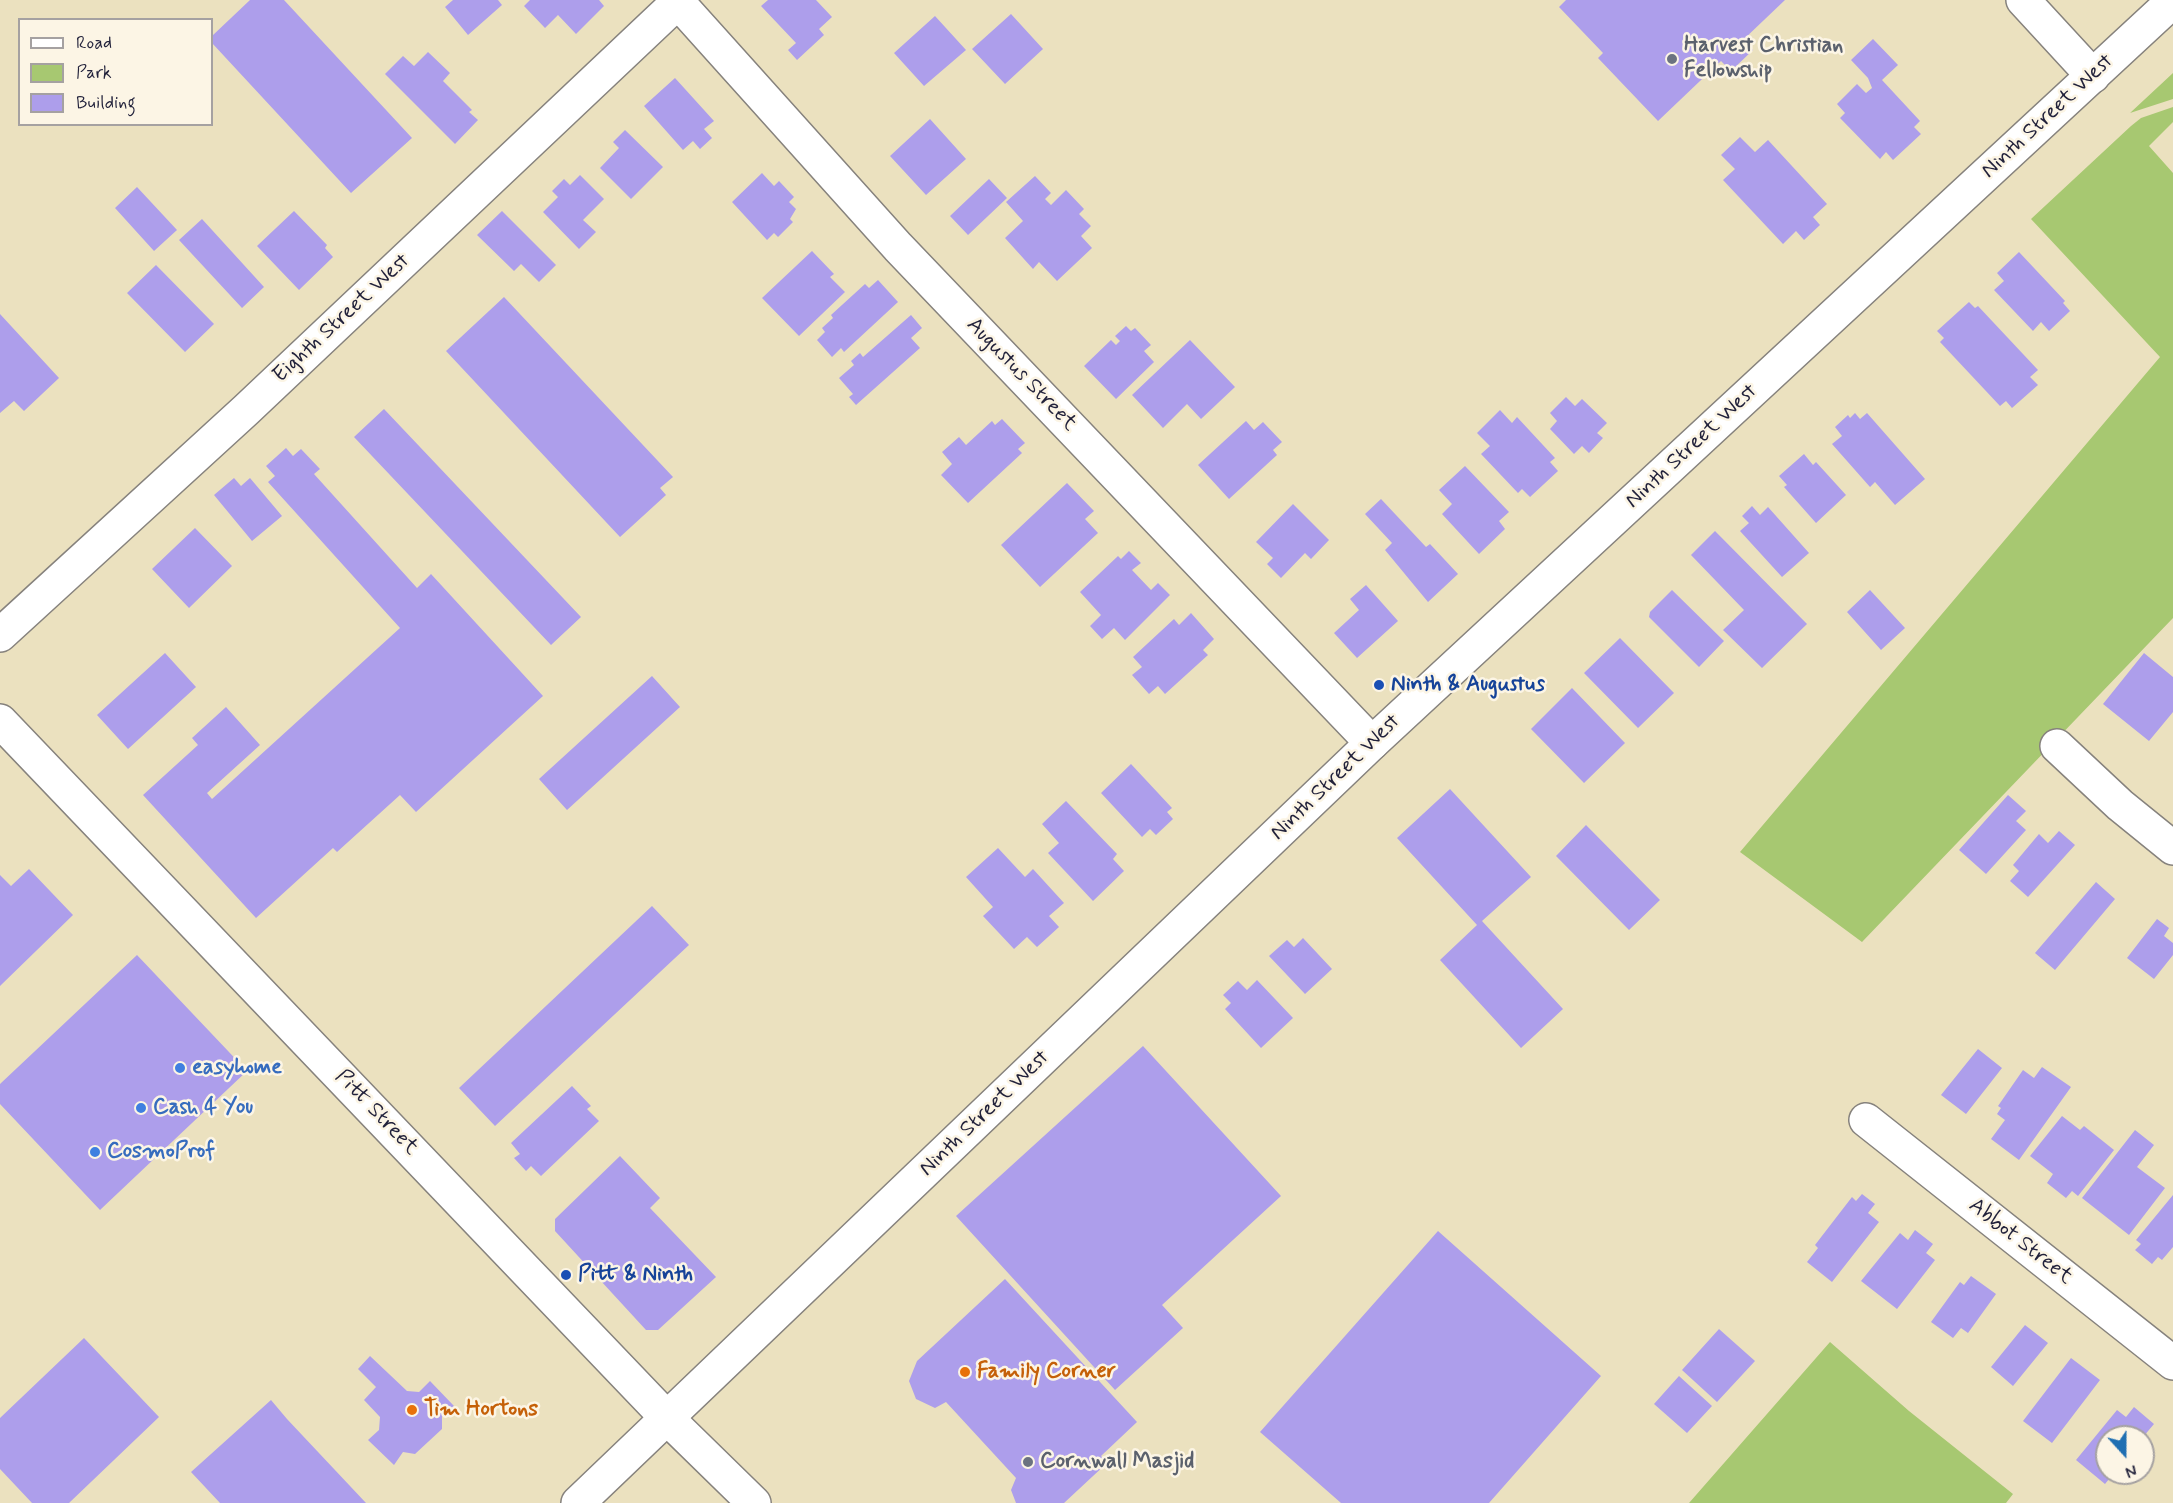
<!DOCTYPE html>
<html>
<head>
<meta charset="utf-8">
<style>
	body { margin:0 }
	#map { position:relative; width:2173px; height:1503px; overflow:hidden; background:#ebe1bf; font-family:Mynerve,sans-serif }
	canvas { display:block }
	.legend { position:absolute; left:18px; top:18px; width:195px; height:108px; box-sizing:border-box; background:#fcf5e5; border:2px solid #a5a1a1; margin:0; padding:8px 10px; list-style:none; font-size:18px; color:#22223b }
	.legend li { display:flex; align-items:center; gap:12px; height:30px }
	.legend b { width:30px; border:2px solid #a5a1a1 }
	.north { position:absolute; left:2095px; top:1425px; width:60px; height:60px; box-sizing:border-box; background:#fcf5e5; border:2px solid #a5a1a1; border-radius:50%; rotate:159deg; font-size:16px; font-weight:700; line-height:24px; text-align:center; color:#22223b }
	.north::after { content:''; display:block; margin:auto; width:21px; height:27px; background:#1f6fb2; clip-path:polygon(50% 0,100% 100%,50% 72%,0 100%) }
</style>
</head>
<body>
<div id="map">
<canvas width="2173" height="1503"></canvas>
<ul class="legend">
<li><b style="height:8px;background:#fff"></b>Road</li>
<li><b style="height:16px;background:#a7c871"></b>Park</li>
<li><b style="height:16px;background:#ad9eeb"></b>Building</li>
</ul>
<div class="north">N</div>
</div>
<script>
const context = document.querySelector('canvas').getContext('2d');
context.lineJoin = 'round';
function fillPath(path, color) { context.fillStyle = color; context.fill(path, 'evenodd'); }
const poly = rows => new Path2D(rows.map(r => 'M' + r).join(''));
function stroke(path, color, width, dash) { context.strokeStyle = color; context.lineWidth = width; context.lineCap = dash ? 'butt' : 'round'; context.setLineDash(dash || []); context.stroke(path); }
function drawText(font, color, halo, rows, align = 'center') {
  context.font = font + ' Mynerve,sans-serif'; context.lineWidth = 5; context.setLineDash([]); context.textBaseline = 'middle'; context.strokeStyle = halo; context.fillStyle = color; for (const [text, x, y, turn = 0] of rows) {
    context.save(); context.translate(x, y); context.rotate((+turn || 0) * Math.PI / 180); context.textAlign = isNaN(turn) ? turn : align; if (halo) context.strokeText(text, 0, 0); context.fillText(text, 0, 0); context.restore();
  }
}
fillPath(poly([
	[2173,73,2173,99,2130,113],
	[2173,107,2173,122,2149,146,2173,173,2173,618,1862,942,1740,852,2160,357,2031,219,2131,126,2141,118],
	[1830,1342,1909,1411,2013,1494,2006,1503,1689,1503]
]), '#a7c871');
fillPath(poly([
	[250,0,284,0,412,138,351,193,212,43,212,36],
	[453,0,498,0,502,5,468,35,445,7],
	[530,0,599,0,604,6,576,34,558,15,545,28,524,6],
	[768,0,816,0,832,17,819,29,824,35,797,60,788,50,796,43,761,6],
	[1566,0,1785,0,1743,40,1753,50,1731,71,1721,61,1658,121,1598,58,1603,53,1559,7],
	[1011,14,1043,49,1005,84,972,49],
	[935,16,966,50,924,86,894,53],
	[1873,39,1898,65,1882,80,1920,121,1914,127,1921,134,1893,160,1886,152,1880,159,1840,118,1845,113,1837,104,1857,84,1866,93,1872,88,1868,78,1851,60],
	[428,52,450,73,443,81,472,110,469,112,478,120,455,144,385,74,403,56,414,66],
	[675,78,714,121,704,129,712,138,700,149,693,141,683,150,644,106],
	[930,119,966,159,926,195,890,156],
	[625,130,663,167,631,199,600,168,619,148,613,142],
	[1740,137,1755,152,1768,140,1827,204,1813,217,1820,225,1804,240,1796,231,1783,244,1723,180,1735,169,1721,155],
	[762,173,774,186,779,181,794,197,789,202,796,209,790,219,793,222,778,237,774,233,767,240,732,202],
	[580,175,604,199,583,220,596,232,579,249,543,212,558,197,552,191,564,179,570,185],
	[1035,176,1051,193,1045,199,1051,205,1066,190,1084,209,1079,214,1091,226,1081,236,1092,248,1057,281,1039,262,1033,269,1005,238,1023,221,1006,202],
	[989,179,1007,198,968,235,950,216],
	[137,187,177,230,154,251,115,208],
	[294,211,327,245,325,248,333,257,299,290,257,246],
	[502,211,556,265,539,282,521,264,514,271,477,235],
	[202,219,264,287,242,308,179,240],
	[812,251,834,274,830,277,845,292,799,336,762,298],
	[2019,252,2065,301,2063,303,2070,311,2049,331,2041,322,2033,331,1994,290,2004,281,1997,273],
	[156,265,214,324,185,352,127,293],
	[878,280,898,302,844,352,841,348,832,357,817,340,825,332,822,328,833,318,831,315,865,284,869,288],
	[504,297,673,477,660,488,666,495,620,537,446,351],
	[1969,302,1975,308,1978,306,2038,370,2030,377,2038,385,2012,408,2006,401,2000,406,1940,342,1944,338,1937,331],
	[0,314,59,378,24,411,14,401,0,413],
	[911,315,922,328,911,338,920,348,856,405,849,397,853,394,839,378,854,365,851,361,860,353,863,357],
	[1126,326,1131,331,1135,328,1151,345,1144,351,1154,362,1116,399,1084,366,1111,340,1116,345,1120,341,1115,336],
	[1190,340,1235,387,1201,419,1187,404,1163,428,1132,395],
	[1566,397,1575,406,1582,399,1607,423,1597,433,1603,438,1589,453,1582,446,1574,454,1550,429,1557,421,1550,413],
	[384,409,581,617,551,645,354,437],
	[1500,410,1512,423,1517,417,1555,458,1550,462,1558,471,1530,497,1522,489,1518,493,1481,454,1490,446,1477,433],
	[1855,413,1860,419,1867,413,1925,479,1895,505,1875,482,1870,487,1832,444,1842,436,1835,427,1848,415,1850,418],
	[1002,419,1025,443,1018,449,1022,453,968,503,941,475,952,464,942,452,959,437,966,445,992,421,995,425],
	[1246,421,1254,430,1263,422,1282,442,1273,450,1277,455,1229,499,1198,465],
	[286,448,293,456,301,449,320,469,314,474,417,588,431,574,543,696,416,812,400,795,337,852,333,848,256,918,143,795,198,745,192,738,226,707,260,745,207,793,212,799,400,628,268,482,275,476,266,466],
	[1804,454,1813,465,1816,462,1846,495,1816,523,1784,487,1787,485,1779,476],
	[1465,466,1509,512,1499,521,1505,529,1479,554,1442,514,1452,504,1439,490],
	[234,478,241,486,250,478,282,516,252,541,214,495],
	[1067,483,1094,511,1085,519,1098,533,1040,587,1001,545],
	[1381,499,1426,547,1430,544,1458,574,1428,602,1385,550,1392,543,1365,514],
	[1293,504,1329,540,1311,559,1305,553,1281,578,1267,564,1273,558,1256,542],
	[1752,506,1760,515,1768,507,1809,553,1782,577,1740,531,1749,523,1742,516],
	[195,528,232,566,189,608,152,569],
	[1715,531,1807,624,1762,668,1723,630,1744,610,1691,555],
	[1129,551,1141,563,1132,570,1151,590,1158,583,1170,595,1125,640,1114,628,1102,639,1090,626,1101,615,1080,592,1118,556,1121,559],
	[1366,585,1398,621,1357,658,1334,633,1359,610,1350,599],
	[1672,590,1724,641,1699,667,1649,617,1650,612],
	[1870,590,1905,628,1881,650,1847,612],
	[1191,613,1214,639,1203,650,1208,655,1165,694,1158,686,1149,694,1132,675,1142,667,1133,657,1174,619,1179,625],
	[1620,638,1674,693,1638,728,1584,673],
	[165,653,196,687,128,749,97,715],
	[2144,653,2173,677,2173,712,2149,741,2103,704],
	[652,676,680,707,567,810,539,779],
	[1572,688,1625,743,1584,783,1531,729],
	[1131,764,1172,808,1167,812,1173,819,1156,835,1150,829,1142,837,1101,793],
	[1450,789,1531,877,1482,921,1563,1009,1521,1048,1440,960,1477,925,1397,838],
	[2008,795,2026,811,2016,821,2026,830,1986,874,1959,850],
	[1066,801,1117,854,1113,859,1124,871,1093,901,1048,853,1059,843,1042,824],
	[1586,825,1660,900,1629,930,1556,856],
	[2059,831,2075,845,2028,897,2010,881,2019,871,2013,865,2039,834,2048,843],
	[998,848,1025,877,1033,869,1064,903,1049,916,1059,927,1037,947,1027,937,1014,949,983,916,993,907,966,877],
	[29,869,73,915,0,986,0,875,11,886],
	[2096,882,2115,899,2055,970,2035,953],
	[652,906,689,945,495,1126,459,1088],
	[2157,919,2169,928,2164,936,2173,943,2173,955,2154,979,2127,958],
	[1303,938,1332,969,1305,994,1269,956,1287,940,1294,947],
	[137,955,247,1071,100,1210,0,1104,0,1084],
	[1257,980,1293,1018,1261,1048,1225,1009,1231,1003,1223,995,1238,981,1247,990],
	[1143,1046,1281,1196,1162,1305,1183,1328,1115,1390,956,1216],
	[1978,1049,2002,1068,1966,1114,1941,1095],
	[2042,1067,2071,1087,2019,1160,1991,1139,2005,1120,1997,1114,2001,1108,1998,1106,2023,1070,2034,1078],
	[572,1086,591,1106,587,1109,599,1121,541,1176,531,1166,526,1171,514,1158,520,1154,511,1143],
	[2062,1116,2080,1130,2084,1126,2114,1150,2078,1196,2072,1191,2066,1198,2047,1183,2053,1174,2030,1156],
	[2135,1130,2154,1145,2137,1167,2165,1188,2129,1235,2082,1198],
	[620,1156,660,1198,650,1208,716,1277,658,1330,646,1330,555,1231,555,1219],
	[1862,1194,1875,1204,1868,1213,1879,1222,1832,1282,1807,1262,1818,1248,1815,1245,1852,1197,1856,1201],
	[2173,1195,2173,1247,2162,1260,2158,1257,2152,1264,2135,1250,2141,1244,2136,1240],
	[1915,1230,1933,1244,1926,1253,1935,1260,1897,1309,1861,1281,1900,1233,1908,1240],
	[1438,1231,1601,1376,1489,1503,1341,1503,1260,1432],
	[1971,1276,1996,1294,1968,1333,1961,1328,1953,1338,1931,1322,1960,1282,1964,1285],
	[1005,1279,1137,1422,1101,1456,1107,1463,1064,1503,1016,1503,1011,1490,1016,1478,946,1402,935,1408,916,1399,909,1381,917,1361],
	[2025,1325,2048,1343,2013,1386,1991,1367],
	[1719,1329,1755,1361,1717,1402,1682,1370],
	[84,1338,159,1417,69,1503,32,1503,0,1469,0,1418],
	[370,1356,407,1391,419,1392,430,1381,454,1406,442,1417,442,1429,415,1454,403,1452,394,1465,368,1440,379,1430,380,1417,364,1400,376,1387,358,1369],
	[2071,1358,2100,1380,2052,1443,2023,1421],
	[1679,1376,1712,1406,1687,1433,1654,1404],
	[271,1400,287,1419,366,1503,220,1503,191,1472],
	[2134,1407,2154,1424,2143,1437,2107,1437,2107,1473,2114,1473,2105,1484,2076,1460,2117,1410,2126,1417]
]), '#ad9eeb');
const minor = poly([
	[676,0,898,247,1372,743],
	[2023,0,2093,76],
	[0,635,246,410,680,0],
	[0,721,667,1418,754,1503],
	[2057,746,2120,805,2173,848],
	[1866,1120,2173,1363]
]);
const major = poly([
	[578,1503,1372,743,2173,1]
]);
stroke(minor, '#86827d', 36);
stroke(major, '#86827d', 36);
stroke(minor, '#fff', 33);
stroke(major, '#fff', 33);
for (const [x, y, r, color] of [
	[1672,59,6,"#6b7280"],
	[1379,685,6,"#1a4fb4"],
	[180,1068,6,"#3f7fe0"],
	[141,1108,6,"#3f7fe0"],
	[95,1152,6,"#3f7fe0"],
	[566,1275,6,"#1a4fb4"],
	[965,1372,6,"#e8710a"],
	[412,1410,6,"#e8710a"],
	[1028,1462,6,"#6b7280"]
]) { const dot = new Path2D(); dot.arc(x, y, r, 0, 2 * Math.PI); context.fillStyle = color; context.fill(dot); stroke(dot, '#fcf5e5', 2); }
drawText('bold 22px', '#5b616d', '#fcf5e5', [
	["Harvest Christian",1684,46],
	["Fellowship",1684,71],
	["Cornwall Masjid",1040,1462]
], 'left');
drawText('22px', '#22223b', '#fcf5e5', [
	["Ninth Street West",2048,117,-43],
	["Eighth Street West",342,319,-43],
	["Augustus Street",1021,375,46],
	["Ninth Street West",1692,447,-43],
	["Ninth Street West",1336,778,-44],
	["Pitt Street",376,1113,46],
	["Ninth Street West",985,1114,-44],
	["Abbot Street",2020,1242,38]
]);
drawText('bold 22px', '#164399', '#fcf5e5', [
	["Ninth & Augustus",1391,685],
	["Pitt & Ninth",578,1275]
], 'left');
drawText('bold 22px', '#366cbe', '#fcf5e5', [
	["easyhome",192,1068],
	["Cash 4 You",153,1108],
	["CosmoProf",107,1152]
], 'left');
drawText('bold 22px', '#c56008', '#fcf5e5', [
	["Family Corner",977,1372],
	["Tim Hortons",424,1410]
], 'left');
</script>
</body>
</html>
